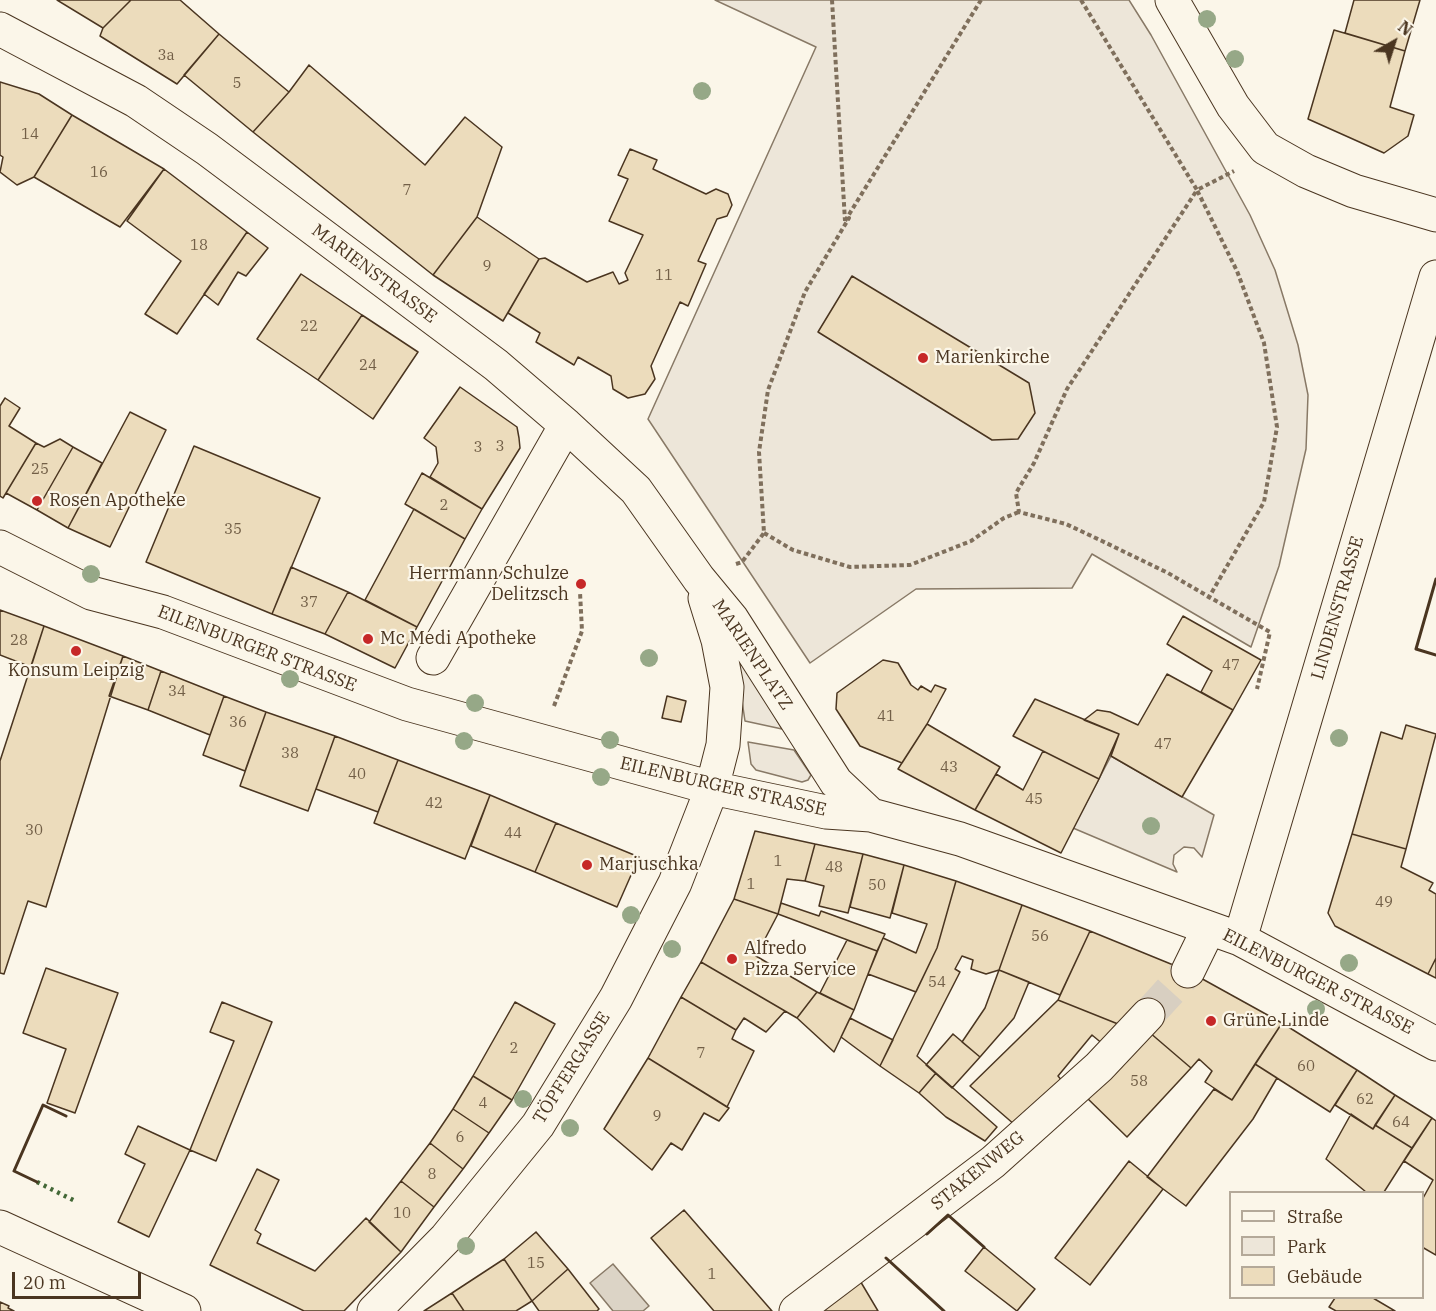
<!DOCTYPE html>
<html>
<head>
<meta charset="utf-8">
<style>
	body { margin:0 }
	#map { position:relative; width:1436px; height:1311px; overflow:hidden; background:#fbf6e9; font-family:"IBM Plex Serif",serif }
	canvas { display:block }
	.legend { position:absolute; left:1229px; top:1191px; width:195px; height:108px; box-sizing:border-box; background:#fbf6e9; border:2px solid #b4a999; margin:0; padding:8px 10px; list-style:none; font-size:18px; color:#4a3520 }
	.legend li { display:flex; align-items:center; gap:12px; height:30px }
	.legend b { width:30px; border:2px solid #b4a999 }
	.north { position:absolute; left:1364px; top:12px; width:60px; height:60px; -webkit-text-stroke:4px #fbf6e9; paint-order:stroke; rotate:39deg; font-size:16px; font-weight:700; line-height:24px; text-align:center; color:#4a3520 }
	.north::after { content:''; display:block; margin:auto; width:21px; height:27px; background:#4a3520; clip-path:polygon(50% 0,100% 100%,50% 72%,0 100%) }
	.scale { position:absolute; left:12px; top:1272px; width:129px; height:27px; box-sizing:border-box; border:3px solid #4a3520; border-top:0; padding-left:8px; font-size:18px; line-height:21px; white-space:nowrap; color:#4a3520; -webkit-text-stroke:4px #fbf6e9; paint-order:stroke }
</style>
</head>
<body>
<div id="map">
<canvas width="1436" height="1311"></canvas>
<ul class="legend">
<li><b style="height:8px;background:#fbf6e9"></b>Straße</li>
<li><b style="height:16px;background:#ede6d9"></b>Park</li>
<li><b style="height:16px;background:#ecdcbc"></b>Gebäude</li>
</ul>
<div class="north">N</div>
<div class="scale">20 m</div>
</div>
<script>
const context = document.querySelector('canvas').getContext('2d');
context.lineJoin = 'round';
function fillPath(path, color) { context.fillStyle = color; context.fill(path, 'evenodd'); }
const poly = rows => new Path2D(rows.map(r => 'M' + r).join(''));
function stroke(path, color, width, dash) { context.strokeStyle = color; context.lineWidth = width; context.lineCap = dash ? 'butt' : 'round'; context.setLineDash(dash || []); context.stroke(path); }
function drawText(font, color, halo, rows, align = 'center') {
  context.font = font + ' "IBM Plex Serif",serif'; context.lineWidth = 4.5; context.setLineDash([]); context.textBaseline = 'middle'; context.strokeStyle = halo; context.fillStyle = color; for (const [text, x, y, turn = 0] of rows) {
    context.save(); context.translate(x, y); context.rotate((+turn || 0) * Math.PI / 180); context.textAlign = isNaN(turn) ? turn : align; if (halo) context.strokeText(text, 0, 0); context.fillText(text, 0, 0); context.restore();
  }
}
const green = poly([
	[715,0,1129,0,1151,35,1250,215,1275,270,1298,345,1308,395,1306,449,1279,566,1251,647,1092,554,1072,588,916,589,810,663,648,419,816,47,715,0],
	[735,654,739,655,782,729,745,721,735,654],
	[748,742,794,750,811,775,808,780,802,782,756,770,751,764,748,742],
	[1111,756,1214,815,1202,857,1194,848,1184,847,1174,855,1173,864,1177,872,1073,828,1111,756]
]);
fillPath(green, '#ede6d9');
stroke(green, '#887966', 1.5);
const water = poly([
	[613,1264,649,1306,643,1311,613,1311,590,1283,613,1264]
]);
fillPath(water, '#dcd4c6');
stroke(water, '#887966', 1.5);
const building = poly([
	[57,0,131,0,103,28,57,0],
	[131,0,180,0,219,34,177,84,100,36,103,28,131,0],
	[1354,0,1420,0,1405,51,1345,33,1354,0],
	[1334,30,1405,51,1390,107,1414,115,1408,136,1384,153,1308,119,1334,30],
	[219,34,289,92,253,132,184,75,219,34],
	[309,65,425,165,465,117,502,147,477,217,433,275,253,132,289,92,309,65],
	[0,82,39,94,72,115,34,177,17,185,0,172,3,157,0,155,0,82],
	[72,115,164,169,120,227,34,177,72,115],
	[630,149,657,160,653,169,706,194,716,189,728,194,732,205,727,216,717,219,698,261,706,264,688,306,680,302,651,366,655,379,645,394,628,398,613,389,611,376,578,357,574,365,536,342,540,333,508,313,539,259,545,258,587,282,613,272,619,284,628,280,625,273,643,235,609,221,628,179,618,175,630,149],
	[164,169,247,232,177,334,145,314,181,261,127,221,164,169],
	[477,217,539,259,503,321,433,275,477,217],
	[247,232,268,248,246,276,238,272,218,305,204,294,247,232],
	[301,274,362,315,318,380,257,339,301,274],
	[852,276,1029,383,1035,413,1018,439,992,440,818,332,852,276],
	[362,315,418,352,373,419,318,380,362,315],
	[460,387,517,427,519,438,520,448,482,509,430,477,438,463,436,447,424,438,460,387],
	[5,398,20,408,9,426,36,443,3,498,0,496,0,406,5,398],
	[130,412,166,430,110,547,68,528,130,412],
	[60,439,73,447,37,510,6,493,36,443,44,447,60,439],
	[194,446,320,498,272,614,146,562,194,446],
	[73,447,102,463,68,528,37,510,73,447],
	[422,473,482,509,465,539,405,504,422,473],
	[414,509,465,539,417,627,365,600,414,509],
	[291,567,348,592,325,634,272,614,291,567],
	[348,592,417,627,395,668,325,634,348,592],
	[0,610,44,626,31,667,0,655,0,610],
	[1183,616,1261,660,1233,710,1201,692,1212,671,1167,644,1183,616],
	[44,626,123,656,46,907,28,901,4,974,0,973,0,761,44,626],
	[123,656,161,671,148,710,109,696,123,656],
	[883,660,898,663,911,685,918,690,921,686,931,692,935,685,946,689,927,724,902,763,860,746,836,709,837,693,883,660],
	[161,671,224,696,210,735,148,710,161,671],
	[1167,674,1233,710,1182,797,1111,756,1119,734,1084,720,1097,710,1110,712,1138,725,1167,674],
	[224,696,266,712,245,771,203,755,224,696],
	[667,696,686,701,681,722,662,718,667,696],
	[1035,699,1119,734,1099,779,1013,736,1035,699],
	[266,712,335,736,308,811,240,786,266,712],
	[927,724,1000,767,975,810,898,769,927,724],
	[1406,725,1436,734,1406,849,1352,834,1381,732,1402,739,1406,725],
	[335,736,398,760,378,812,316,789,335,736],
	[1043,751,1099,779,1061,853,975,810,996,774,1023,790,1043,751],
	[398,760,490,795,465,859,374,823,398,760],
	[490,795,556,823,535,872,471,846,490,795],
	[556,823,639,857,617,907,535,872,556,823],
	[755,831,815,844,805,881,787,879,778,914,734,899,755,831],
	[1352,834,1406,849,1401,867,1433,883,1429,890,1436,894,1436,958,1428,974,1335,926,1328,913,1352,834],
	[815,844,863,854,848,913,819,906,824,886,805,881,815,844],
	[863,854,904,865,890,918,850,907,863,854],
	[904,865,956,881,937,948,916,992,868,974,883,938,916,953,927,924,892,913,904,865],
	[956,881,1022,905,999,970,986,974,971,969,973,960,962,956,955,969,960,972,917,1056,936,1073,919,1093,880,1066,937,948,956,881],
	[734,899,778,914,756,956,817,992,797,1018,701,962,734,899],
	[781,903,819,916,821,911,885,934,877,951,778,914,781,903],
	[1022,905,1090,931,1060,995,999,970,1022,905],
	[1090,931,1188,971,1282,1023,1232,1100,1205,1082,1212,1071,1199,1059,1191,1068,1149,1032,1123,1026,1058,1000,1090,931],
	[847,940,877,951,854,1010,820,993,847,940],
	[1436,958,1436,978,1428,974,1436,958],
	[701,962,785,1011,766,1032,744,1018,736,1030,681,997,701,962],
	[46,968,118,993,75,1113,47,1103,66,1049,23,1033,46,968],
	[999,970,1029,982,1014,1018,980,1057,962,1042,985,1008,999,970],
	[817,992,854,1010,834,1052,797,1018,817,992],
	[681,997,736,1030,732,1039,754,1051,727,1107,648,1058,681,997],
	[1058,1000,1123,1026,1104,1045,1092,1035,1058,1076,1063,1082,1015,1125,970,1086,1058,1000],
	[222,1002,272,1022,216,1161,190,1150,234,1041,210,1032,222,1002],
	[515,1002,555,1024,512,1100,473,1076,515,1002],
	[850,1018,893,1040,880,1066,841,1037,850,1018],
	[1282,1023,1357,1070,1330,1112,1255,1064,1282,1023],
	[1149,1032,1191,1068,1127,1137,1085,1096,1149,1032],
	[953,1034,980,1057,952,1088,926,1065,953,1034],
	[648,1058,729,1108,719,1121,704,1113,682,1150,671,1143,652,1170,604,1129,648,1058],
	[1255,1064,1277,1078,1253,1119,1186,1206,1147,1177,1214,1089,1232,1100,1255,1064],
	[1357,1070,1395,1095,1373,1129,1335,1105,1357,1070],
	[936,1073,997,1127,985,1141,946,1117,919,1093,936,1073],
	[473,1076,512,1100,489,1133,453,1109,473,1076],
	[1395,1095,1432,1118,1412,1148,1375,1125,1395,1095],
	[453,1109,489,1133,463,1169,430,1143,453,1109],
	[1351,1114,1373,1129,1375,1125,1412,1148,1384,1192,1366,1192,1326,1159,1351,1114],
	[1432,1118,1436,1121,1436,1255,1422,1247,1422,1200,1433,1180,1404,1161,1432,1118],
	[138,1126,190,1150,149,1237,118,1222,145,1164,125,1154,138,1126],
	[430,1143,463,1169,434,1207,401,1181,430,1143],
	[1129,1161,1163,1189,1090,1285,1055,1258,1129,1161],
	[257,1169,279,1180,255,1230,261,1234,257,1243,315,1271,366,1218,401,1252,344,1311,304,1311,210,1265,257,1169],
	[401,1181,434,1207,401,1252,369,1222,401,1181],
	[684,1210,772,1311,714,1311,651,1238,684,1210],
	[536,1232,568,1269,532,1301,504,1259,536,1232],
	[984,1247,1035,1289,1017,1311,965,1271,984,1247],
	[504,1259,532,1301,516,1311,464,1311,452,1293,504,1259],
	[568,1269,599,1309,597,1311,539,1311,532,1301,568,1269],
	[859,1279,878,1311,817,1311,859,1279],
	[452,1293,464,1311,424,1311,452,1293],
	[1335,1298,1373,1298,1395,1311,1336,1311,1329,1307,1335,1298],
	[0,1302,9,1306,8,1308,14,1311,0,1311,0,1302]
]);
fillPath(building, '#ecdcbc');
stroke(building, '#4a3520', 1.5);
stroke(poly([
	[1148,1015,1188,971]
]), '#d8cfc1', 33, [33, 16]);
const minor = poly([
	[1172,0,1233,106,1265,148,1306,171,1354,191,1436,215],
	[0,29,136,101,207,149,496,365,566,425,636,490,699,579,732,619,836,782,871,815],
	[0,547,91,593,163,612,407,704,712,788,826,812,871,815,960,839,1240,939,1436,1044],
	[433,658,566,425],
	[1240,939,1436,277],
	[1188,971,1209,928],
	[0,1227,184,1311],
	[374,1311,446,1238,538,1125,616,998,675,883,712,788,723,745,727,687,718,640,705,598],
	[796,1311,993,1162,1099,1067,1148,1015]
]);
stroke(minor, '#4a3520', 35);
stroke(poly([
	[832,0,845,221],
	[1081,0,1197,190,1067,389,1034,463,1016,493,1019,512,1066,524,1102,541,1168,573,1270,632,1257,689],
	[764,533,793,550,850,567,910,565,971,541,1004,518,1019,512],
	[736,564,742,562,764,533,759,452,768,390,805,292,849,218,845,221,981,0],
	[1208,599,1264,502,1277,427,1264,343,1237,271,1197,190,1234,171],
	[554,706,582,631,580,592]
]), '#7f6f5c', 4, [4.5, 3]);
stroke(minor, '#fbf6e9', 33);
stroke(poly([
	[37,1182,77,1202]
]), '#436837', 4.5, [3, 4.5]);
stroke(poly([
	[1436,579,1416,649,1436,655],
	[37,1182,14,1171,43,1105,66,1116],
	[927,1234,948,1215,984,1247],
	[886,1258,944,1311]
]), '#4a3520', 3);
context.fillStyle = '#96a887';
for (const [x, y] of [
	[1207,19],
	[1235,59],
	[702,91],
	[91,574],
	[649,658],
	[290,679],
	[475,703],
	[1339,738],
	[610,740],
	[464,741],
	[601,777],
	[1151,826],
	[631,915],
	[672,949],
	[1349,963],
	[1316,1009],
	[523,1099],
	[570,1128],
	[466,1246]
]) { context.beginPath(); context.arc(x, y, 9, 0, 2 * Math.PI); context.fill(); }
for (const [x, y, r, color] of [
	[923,358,6,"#c62828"],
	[37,501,6,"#c62828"],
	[581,584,6,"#c62828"],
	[368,639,6,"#c62828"],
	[76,651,6,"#c62828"],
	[587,865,6,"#c62828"],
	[732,959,6,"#c62828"],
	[1211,1021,6,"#c62828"]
]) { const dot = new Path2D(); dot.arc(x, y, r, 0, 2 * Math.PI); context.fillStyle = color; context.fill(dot); stroke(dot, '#fbf6e9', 2); }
drawText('15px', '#725f47', null, [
	["3a",166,56],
	["5",237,84],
	["14",30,135],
	["16",99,173],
	["7",407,191],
	["18",199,246],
	["9",487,267],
	["11",664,276],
	["22",309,327],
	["24",368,366],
	["3",500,447],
	["3",478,448],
	["25",40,470],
	["2",444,506],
	["35",233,530],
	["37",309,603],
	["28",19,641],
	["47",1231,666],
	["34",177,692],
	["41",886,717],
	["36",238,723],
	["47",1163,745],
	["38",290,754],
	["43",949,768],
	["40",357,775],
	["45",1034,800],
	["42",434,804],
	["30",34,831],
	["44",513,834],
	["1",778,862],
	["48",834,868],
	["1",751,885],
	["50",877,886],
	["49",1384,903],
	["56",1040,937],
	["54",937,983],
	["2",514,1049],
	["7",701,1054],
	["60",1306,1067],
	["58",1139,1082],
	["62",1365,1100],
	["4",483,1104],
	["9",657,1117],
	["64",1401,1123],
	["6",460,1138],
	["8",432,1175],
	["10",402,1214],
	["15",536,1264],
	["1",712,1275]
]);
drawText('18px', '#4a3520', '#fbf6e9', [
	["MARIENSTRASSE",374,274,37],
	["LINDENSTRASSE",1338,608,-74],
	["EILENBURGER STRASSE",257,649,21],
	["MARIENPLATZ",752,655,56],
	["EILENBURGER STRASSE",723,787,13],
	["EILENBURGER STRASSE",1318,982,27],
	["TÖPFERGASSE",572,1068,-58],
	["STAKENWEG",978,1171,-39]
]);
drawText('18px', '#4a3520', '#fbf6e9', [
	["Marienkirche",935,358],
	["Rosen Apotheke",49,501],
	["Herrmann Schulze",569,574,"right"],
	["Delitzsch",569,595,"right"],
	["Mc Medi Apotheke",380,639],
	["Konsum Leipzig",76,671,"center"],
	["Marjuschka",599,865],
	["Alfredo",744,949],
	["Pizza Service",744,970],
	["Grüne Linde",1223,1021]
], 'left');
</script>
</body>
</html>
